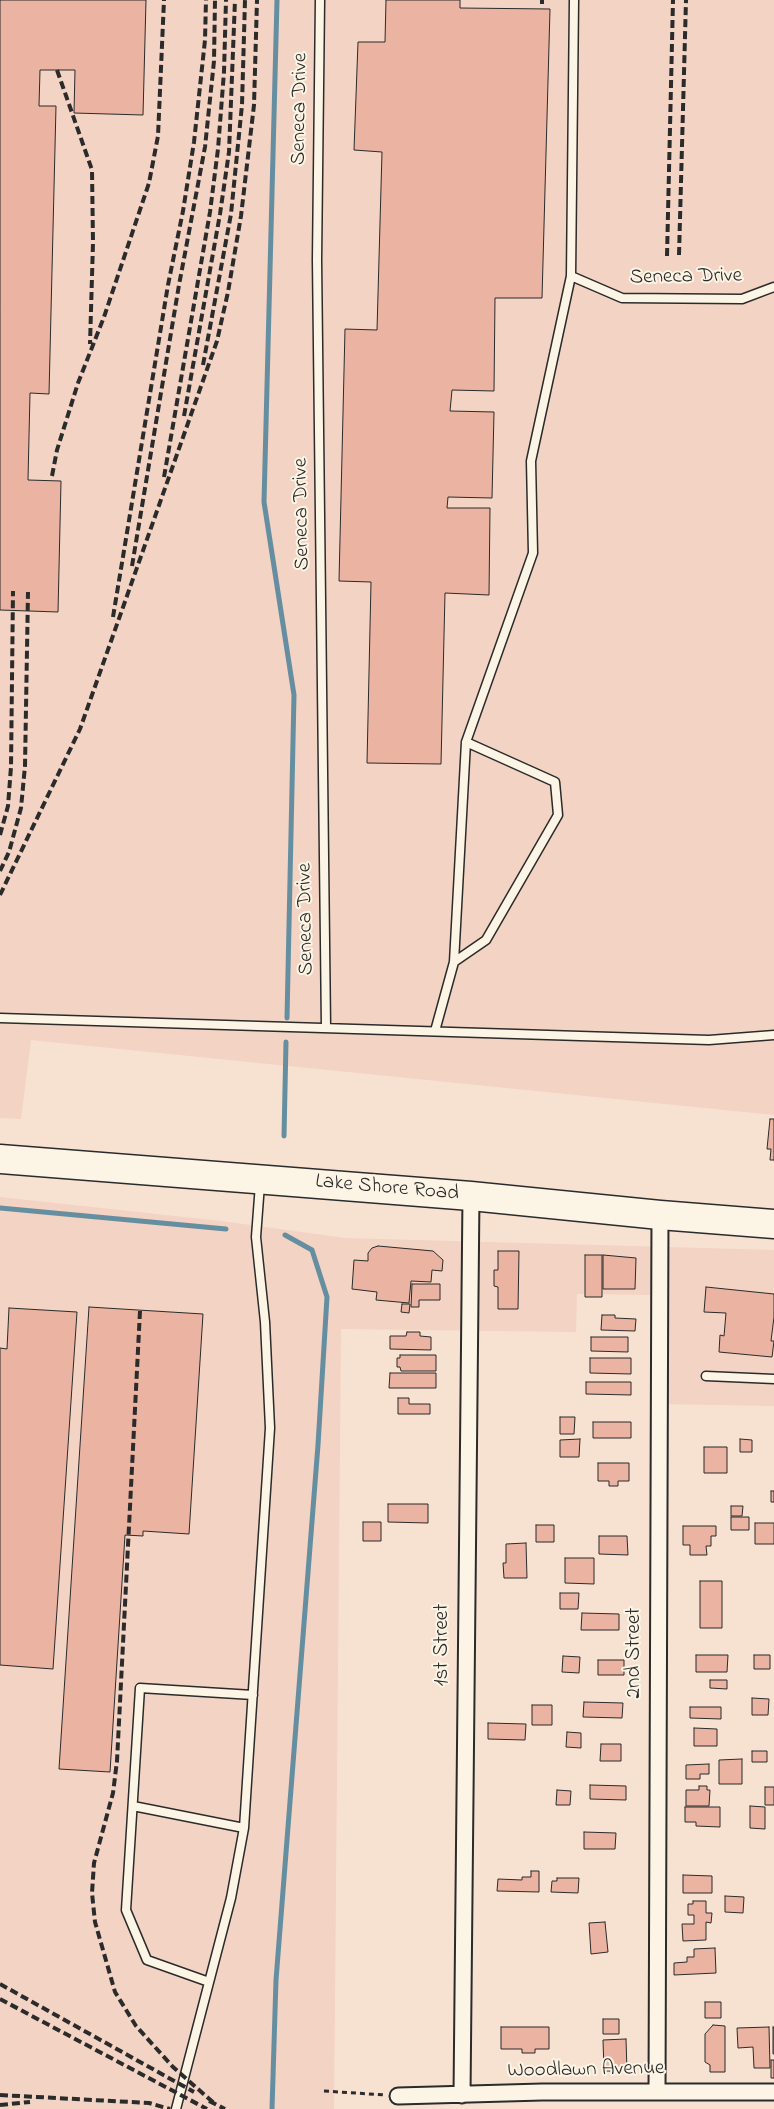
<!DOCTYPE html>
<html>
<head>
<meta charset="utf-8">
<style>
	body { margin:0 }
	canvas { display:block; background:#f7e1d1 }
</style>
</head>
<body>
<canvas width="774" height="2109"></canvas>
<script>
const context = document.querySelector('canvas').getContext('2d');
context.lineJoin = 'round';
function fillPath(path, color) { context.fillStyle = color; context.fill(path, 'evenodd'); }
const poly = rows => new Path2D(rows.map(r => 'M' + r).join(''));
function stroke(path, color, width, dash) { context.strokeStyle = color; context.lineWidth = width; context.lineCap = dash ? 'butt' : 'round'; context.setLineDash(dash || []); context.stroke(path); }
function drawText(font, color, halo, rows, align = 'center') {
  context.font = font + ' "Indie Flower",sans-serif'; context.lineWidth = 4; context.setLineDash([]); context.textBaseline = 'middle'; context.strokeStyle = halo; context.fillStyle = color; for (const [text, x, y, turn = 0] of rows) {
    context.save(); context.translate(x, y); context.rotate((+turn || 0) * Math.PI / 180); context.textAlign = isNaN(turn) ? turn : align; if (halo) context.strokeText(text, 0, 0); context.fillText(text, 0, 0); context.restore();
  }
}
fillPath(poly([
	[0,0,774,0,774,1115,31,1040,21,1119,0,1118],
	[0,1197,221,1221,345,1238,774,1250,774,1406,660,1404,662,1295,577,1294,576,1332,341,1329,334,2109,0,2109]
]), '#f3d3c3');
stroke(poly([
	[277,0,264,502,294,695,287,1018],
	[284,1136,286,1042],
	[0,1208,226,1229],
	[272,2109,276,1980,318,1445,327,1297,312,1250,285,1235]
]), '#658fa0', 5);
const building = poly([
	[0,0,146,0,143,115,74,113,75,70,40,70,39,106,56,106,49,394,30,393,28,480,61,481,58,612,0,610,0,0],
	[386,0,460,0,460,8,550,9,542,298,495,298,494,391,452,390,450,411,494,412,492,498,448,497,447,508,490,508,489,595,445,593,441,764,367,763,371,582,339,581,345,329,377,330,382,152,354,150,358,42,385,42,386,0],
	[770,1119,774,1119,774,1160,770,1160,771,1149,767,1149,770,1119],
	[378,1246,433,1251,443,1260,442,1271,432,1270,431,1282,411,1281,409,1303,376,1300,377,1292,352,1289,354,1260,368,1261,368,1253,372,1248,378,1246],
	[498,1251,519,1251,518,1309,498,1309,498,1287,494,1286,494,1270,498,1270,498,1251],
	[585,1255,602,1255,602,1297,585,1297,585,1255],
	[603,1255,636,1258,635,1289,603,1289,603,1255],
	[412,1284,440,1284,440,1300,419,1300,419,1307,411,1307,412,1284],
	[706,1287,774,1294,774,1317,771,1341,774,1341,772,1357,719,1352,720,1335,724,1336,726,1313,704,1312,706,1287],
	[402,1304,410,1304,409,1313,401,1312,402,1304],
	[89,1307,203,1314,189,1534,143,1531,143,1536,125,1535,110,1772,59,1769,89,1307],
	[9,1308,77,1312,53,1669,0,1665,0,1348,7,1349,9,1308],
	[602,1315,615,1315,615,1318,636,1319,635,1331,601,1330,602,1315],
	[407,1332,420,1332,420,1336,431,1337,431,1350,390,1349,390,1336,406,1336,407,1332],
	[591,1337,628,1337,628,1352,591,1351,591,1337],
	[400,1355,436,1355,436,1371,401,1371,400,1367,397,1367,397,1358,400,1358,400,1355],
	[590,1358,631,1358,631,1374,590,1373,590,1358],
	[390,1373,436,1373,436,1388,389,1388,390,1373],
	[586,1382,631,1382,631,1395,586,1394,586,1382],
	[398,1398,409,1398,409,1404,430,1404,430,1414,398,1414,398,1398],
	[560,1417,575,1417,574,1434,560,1434,560,1417],
	[593,1422,631,1422,631,1438,593,1438,593,1422],
	[580,1439,579,1457,560,1457,560,1440,580,1439],
	[740,1439,752,1440,752,1452,740,1452,740,1439],
	[704,1447,727,1447,727,1473,704,1473,704,1447],
	[598,1463,629,1463,629,1481,618,1481,618,1486,609,1486,609,1481,598,1481,598,1463],
	[771,1491,774,1491,774,1502,771,1502,771,1491],
	[388,1504,428,1504,428,1523,388,1522,388,1504],
	[731,1506,743,1506,742,1516,731,1516,731,1506],
	[731,1517,749,1517,749,1530,731,1530,731,1517],
	[363,1522,381,1522,381,1541,363,1541,363,1522],
	[755,1523,774,1523,774,1544,755,1544,755,1523],
	[536,1525,554,1525,554,1542,536,1542,536,1525],
	[683,1526,716,1526,716,1536,711,1536,711,1546,706,1546,707,1555,690,1555,690,1545,683,1545,683,1526],
	[599,1536,627,1536,628,1555,599,1554,599,1536],
	[526,1543,527,1578,504,1578,503,1563,506,1563,506,1544,526,1543],
	[565,1558,594,1558,594,1584,565,1583,565,1558],
	[700,1581,722,1581,722,1628,700,1628,700,1581],
	[560,1593,579,1593,578,1609,560,1609,560,1593],
	[582,1613,619,1614,619,1630,581,1630,582,1613],
	[696,1655,728,1655,727,1672,696,1672,696,1655],
	[754,1655,770,1655,770,1669,754,1669,754,1655],
	[563,1656,580,1657,579,1673,562,1672,563,1656],
	[598,1660,624,1660,624,1675,598,1675,598,1660],
	[710,1680,727,1680,727,1689,710,1688,710,1680],
	[752,1698,769,1699,768,1715,752,1715,752,1698],
	[584,1702,623,1703,622,1718,583,1717,584,1702],
	[532,1705,552,1705,552,1725,532,1725,532,1705],
	[690,1707,721,1707,721,1719,690,1718,690,1707],
	[488,1723,526,1724,525,1740,488,1739,488,1723],
	[694,1728,717,1729,717,1746,694,1746,694,1728],
	[567,1732,581,1733,581,1748,566,1747,567,1732],
	[601,1744,621,1744,621,1761,600,1761,601,1744],
	[752,1751,767,1751,767,1762,752,1762,752,1751],
	[742,1759,742,1784,719,1784,719,1760,742,1759],
	[709,1764,709,1774,700,1774,700,1779,686,1779,686,1765,709,1764],
	[590,1785,626,1786,626,1800,590,1799,590,1785],
	[699,1786,707,1786,707,1790,710,1790,709,1806,686,1806,686,1790,699,1790,699,1786],
	[765,1787,774,1787,774,1805,765,1805,765,1787],
	[557,1790,571,1791,570,1805,556,1805,557,1790],
	[750,1806,765,1807,765,1829,750,1828,750,1806],
	[685,1807,720,1807,720,1827,696,1826,696,1822,685,1822,685,1807],
	[584,1832,616,1833,615,1849,584,1849,584,1832],
	[531,1871,539,1871,539,1892,497,1891,498,1879,522,1880,522,1877,531,1877,531,1871],
	[683,1875,712,1876,712,1893,683,1893,683,1875],
	[557,1878,579,1878,578,1893,551,1892,552,1881,557,1881,557,1878],
	[725,1896,744,1897,743,1913,725,1912,725,1896],
	[693,1901,706,1901,706,1913,712,1913,711,1923,706,1922,706,1940,683,1941,682,1924,694,1924,694,1915,688,1915,688,1904,693,1904,693,1901],
	[605,1922,608,1952,591,1954,589,1923,605,1922],
	[715,1948,716,1973,674,1975,674,1963,687,1962,687,1957,694,1957,694,1949,715,1948],
	[705,2002,721,2002,721,2018,705,2018,705,2002],
	[603,2019,619,2019,619,2034,603,2034,603,2019],
	[713,2025,725,2026,725,2072,710,2072,710,2065,705,2062,705,2034,713,2025],
	[501,2027,549,2027,549,2049,535,2049,535,2053,522,2053,522,2049,501,2049,501,2027],
	[769,2027,770,2068,754,2068,753,2047,738,2048,737,2028,769,2027],
	[773,2027,774,2027,774,2054,773,2054,773,2027],
	[626,2039,627,2071,604,2071,603,2040,626,2039],
	[771,2060,774,2060,774,2078,771,2078,771,2060]
]);
fillPath(building, '#ebb3a2');
stroke(building, '#2b2b2b', 1);
const lane = poly([
	[320,0,317,260,326,1028],
	[571,276,622,298,742,299,774,287],
	[454,962,486,940,558,815,555,782,466,742],
	[0,1018,709,1040,774,1035],
	[435,1031,454,962,466,742,533,553,531,461,571,276,574,0],
	[706,1376,774,1379],
	[133,1806,244,1828],
	[209,1982,147,1960,126,1910,140,1688,253,1695],
	[176,2109,231,1898,244,1828,270,1428,265,1322,256,1237,260,1184]
]);
const street = poly([
	[657,2092,660,1215],
	[462,2095,471,1196],
	[398,2096,542,2092,774,2092]
]);
const highway = poly([
	[0,1159,471,1196,660,1215,774,1224]
]);
stroke(lane, '#2b2b2b', 11);
stroke(street, '#2b2b2b', 19);
stroke(highway, '#2b2b2b', 31);
stroke(poly([
	[324,2091,385,2095]
]), '#2b2b2b', 3, [5, 4]);
stroke(lane, '#fcf5e5', 8);
stroke(street, '#fcf5e5', 15);
stroke(highway, '#fcf5e5', 28);
stroke(poly([
	[542,4,542,0],
	[57,70,92,170,93,243,90,344],
	[679,255,686,0],
	[667,256,673,0],
	[203,365,231,214,242,105,245,0],
	[184,416,220,214,229,152,235,0],
	[52,476,57,450,78,383,104,317,149,183,158,136,164,0],
	[164,477,210,212,218,149,224,72,226,0],
	[132,566,179,285,205,147,214,61,215,0],
	[113,617,168,285,183,211,194,142,205,40,206,0],
	[0,835,8,806,11,767,13,591],
	[0,871,9,852,21,808,25,766,28,592],
	[0,895,80,729,217,341,228,292,241,216,254,105,257,0],
	[140,1311,117,1761,113,1793,94,1863,92,1893,95,1922,115,1992,136,2026,173,2067,215,2104],
	[0,1984,194,2092],
	[0,1999,207,2109],
	[0,2095,149,2103,170,2109],
	[209,2101,225,2109],
	[0,2105,30,2102]
]), '#2b2b2b', 4, [8, 4]);
drawText('21px', '#2b2b2b', '#fcf5e5', [
	["Seneca Drive",301,109,-89],
	["Seneca Drive",686,278,-1],
	["Seneca Drive",303,514,-91],
	["Seneca Drive",307,919,-91],
	["Lake Shore Road",387,1189,5],
	["1st Street",444,1645,-90],
	["2nd Street",636,1653,-90],
	["Woodlawn Avenue",586,2071,-1]
]);
</script>
</body>
</html>
